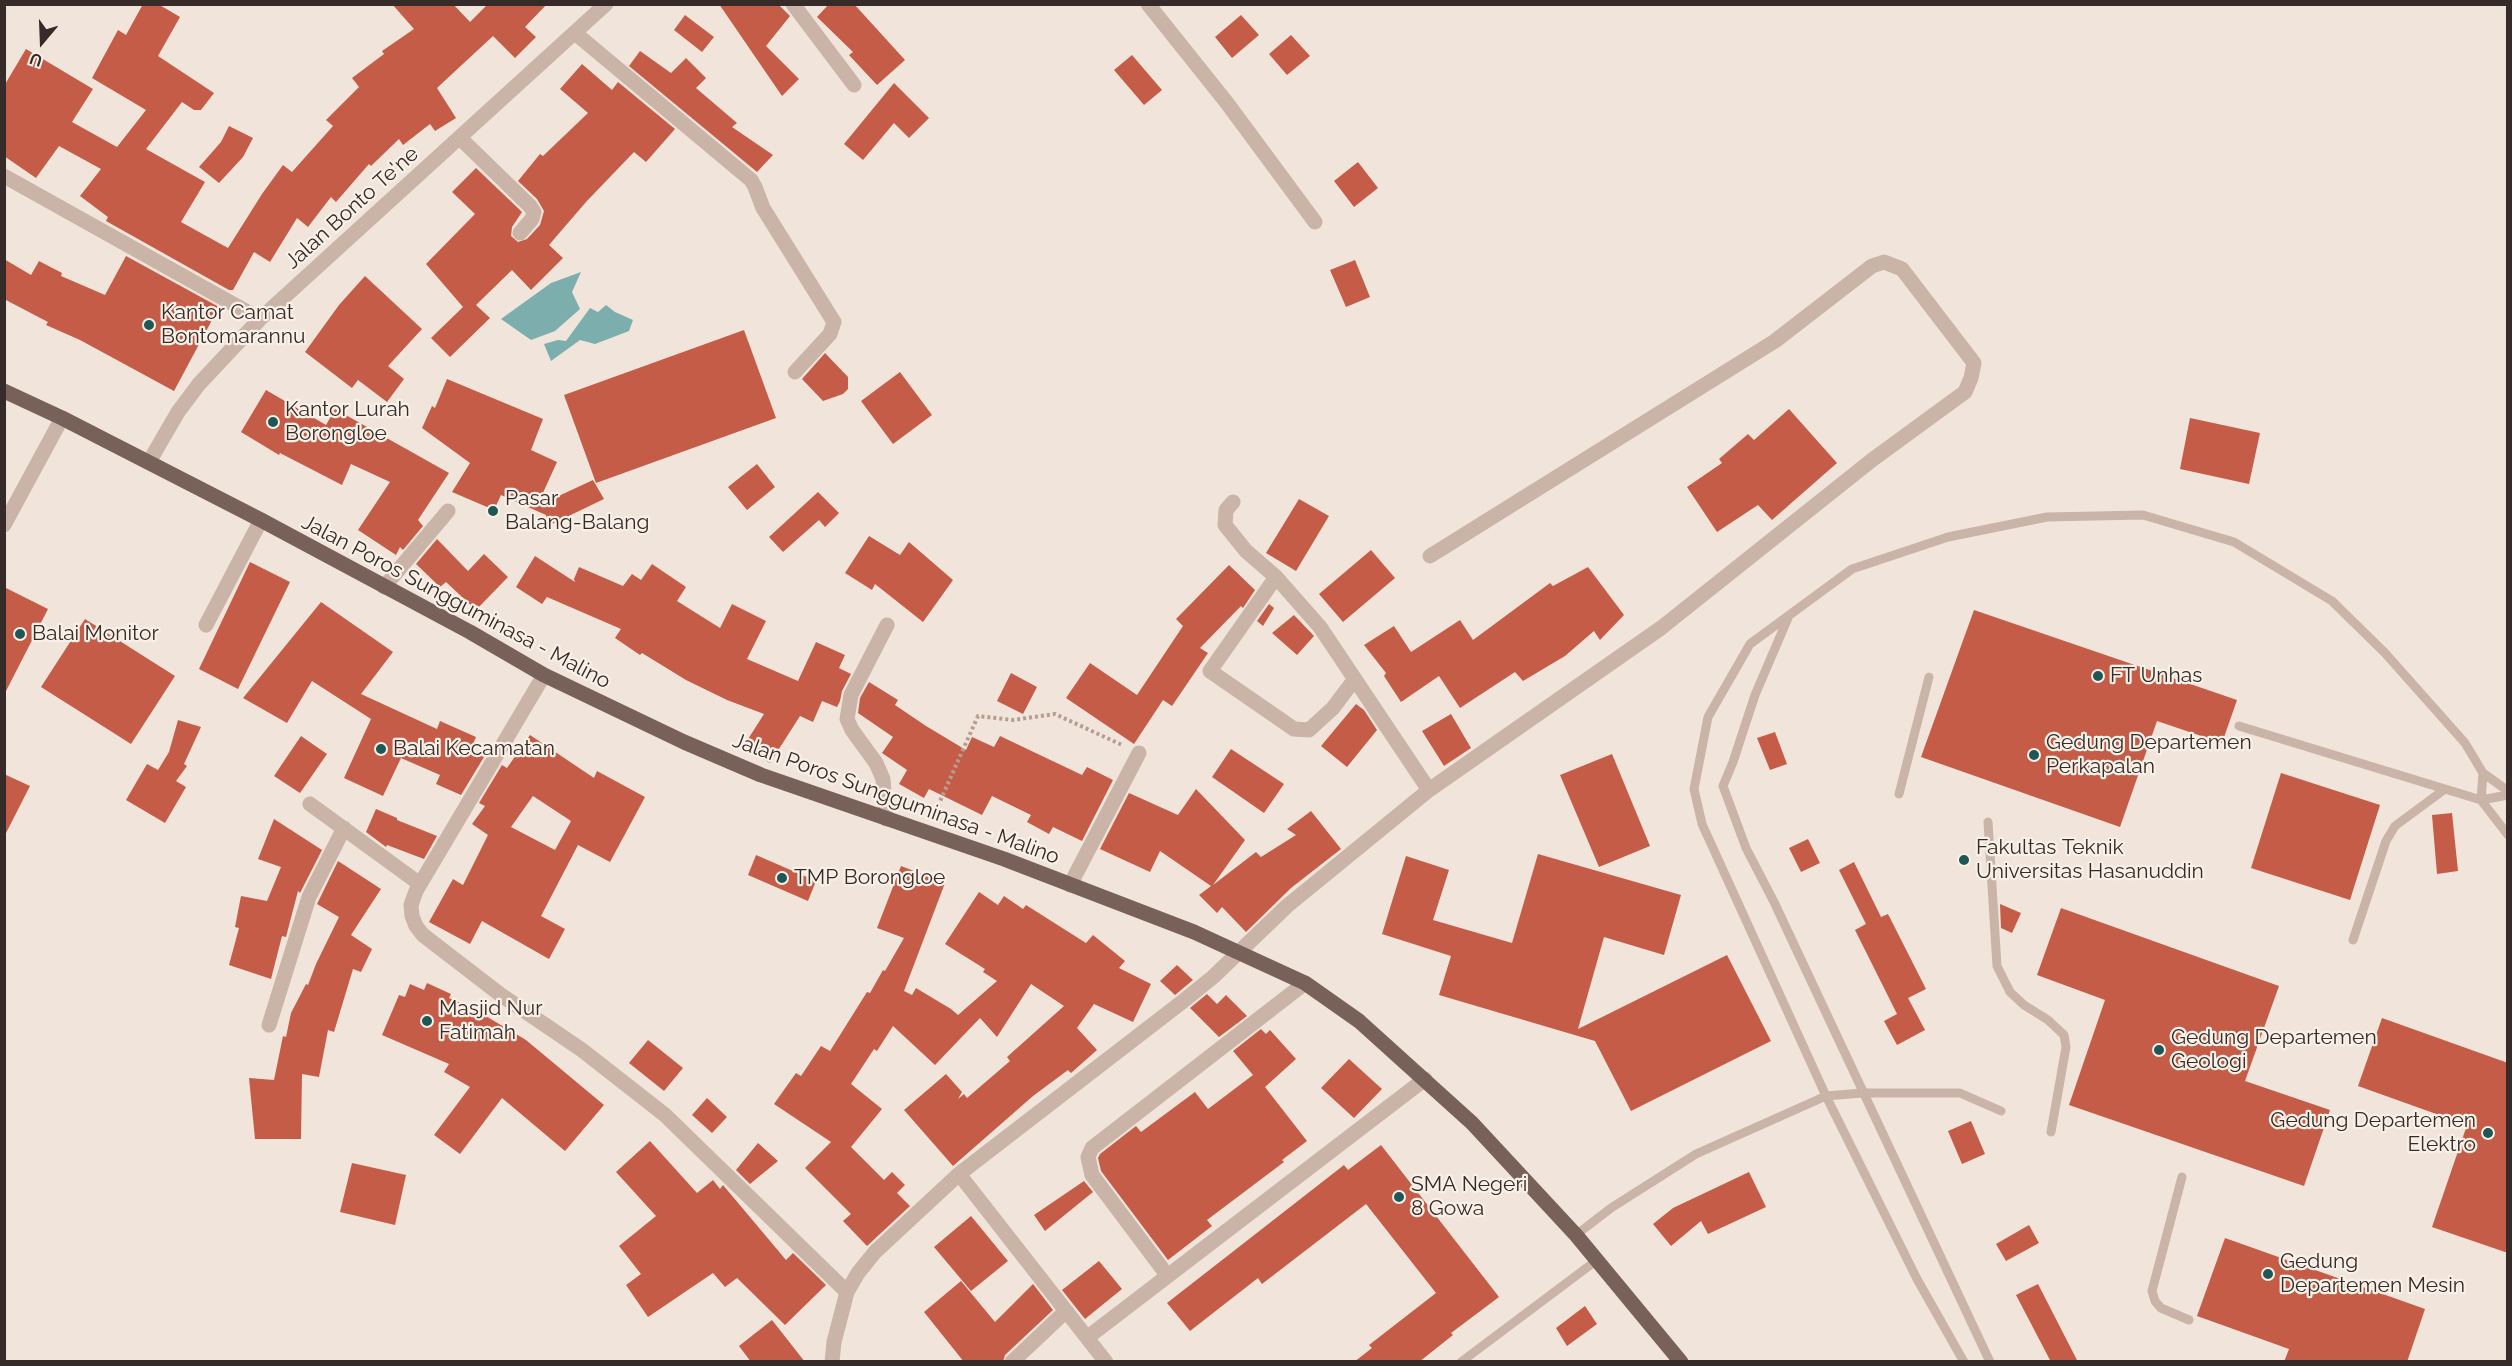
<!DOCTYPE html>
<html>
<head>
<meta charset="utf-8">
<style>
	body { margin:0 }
	#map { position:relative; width:2512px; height:1366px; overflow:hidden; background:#f1e5db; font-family:Raleway,sans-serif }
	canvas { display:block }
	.frame { position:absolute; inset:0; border:6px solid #362b28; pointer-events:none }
	.north { position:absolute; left:12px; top:12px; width:60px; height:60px; -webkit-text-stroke:4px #f9f0e7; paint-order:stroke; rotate:199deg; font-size:16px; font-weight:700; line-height:24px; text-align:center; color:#362b28 }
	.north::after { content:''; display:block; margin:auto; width:21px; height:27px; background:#362b28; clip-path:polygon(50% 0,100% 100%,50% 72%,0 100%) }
</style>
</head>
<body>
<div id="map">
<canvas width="2512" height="1366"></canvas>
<div class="frame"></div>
<div class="north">U</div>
</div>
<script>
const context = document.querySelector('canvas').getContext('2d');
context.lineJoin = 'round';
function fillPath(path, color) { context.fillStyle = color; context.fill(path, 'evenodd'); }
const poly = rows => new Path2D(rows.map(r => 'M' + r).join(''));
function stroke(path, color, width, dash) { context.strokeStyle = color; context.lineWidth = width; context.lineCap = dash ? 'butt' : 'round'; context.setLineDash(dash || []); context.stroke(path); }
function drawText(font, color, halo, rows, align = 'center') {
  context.font = font + ' Raleway,sans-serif'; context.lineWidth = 4.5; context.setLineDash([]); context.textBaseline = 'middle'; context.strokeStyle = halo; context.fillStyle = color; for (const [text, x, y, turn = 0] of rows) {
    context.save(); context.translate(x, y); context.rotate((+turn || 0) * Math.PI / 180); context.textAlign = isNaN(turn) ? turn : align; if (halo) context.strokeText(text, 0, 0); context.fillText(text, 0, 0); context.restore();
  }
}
fillPath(poly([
	[581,272,572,292,580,309,555,331,531,340,501,319,551,283],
	[606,305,615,312,633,320,629,331,595,344,580,340,551,361,544,344,558,340,566,341,590,308,598,312]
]), '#7baeac');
fillPath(poly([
	[143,4,158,4,180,17,158,56,214,93,201,110,194,110,182,102,146,149,205,182,181,222,228,248,262,194,283,165,292,172,333,126,326,120,359,87,352,78,384,54,382,51,414,29,392,4,453,4,470,22,488,4,547,4,525,27,536,37,515,58,493,36,437,88,456,118,435,131,430,124,403,145,399,139,371,166,369,164,336,202,331,197,308,227,297,218,270,262,254,252,233,290,229,290,106,221,108,217,80,196,101,169,59,146,36,178,4,156,4,86,26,49,93,89,72,122,117,147,146,110,92,78,118,30,126,35],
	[719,4,778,4,790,16,766,46,799,79,782,96],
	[829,4,854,4,905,60,877,85,849,55,853,52,817,17],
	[685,15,714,37,702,52,674,30],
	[1241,15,1259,35,1232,58,1215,37],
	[1291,35,1310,56,1287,75,1269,54],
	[640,51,671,73,686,58,706,78,696,88,737,123,732,127,773,155,757,172,629,66],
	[1132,55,1162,90,1144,105,1114,70],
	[582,64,612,90,618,82,675,129,646,162,634,152,586,202,549,245,563,258,531,290,512,270,476,305,490,318,450,357,431,338,463,307,426,264,475,214,452,192,476,168,522,212,512,227,511,236,518,242,527,239,540,225,544,211,537,199,518,181,540,154,543,156,588,113,560,89],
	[894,83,929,118,909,138,894,123,863,160,844,144],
	[229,126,253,138,243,157,219,183,199,167,221,142],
	[1358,162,1378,188,1354,207,1334,181],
	[126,256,219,307,174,391,80,340,46,325,48,322,4,299,4,259,31,275,39,261,62,273,61,276,105,295],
	[1355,260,1370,297,1346,307,1330,270],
	[365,276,422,329,388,366,404,379,387,402,358,380,352,388,305,352,339,305],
	[744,330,776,418,596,483,564,395],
	[825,353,848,377,848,389,843,394,823,401,802,379],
	[900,372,932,415,893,444,861,401],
	[447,379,543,419,531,450,557,462,537,506,593,480,604,499,550,525,546,515,501,495,494,510,452,492,470,463,422,428,432,406,435,408],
	[266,390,326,425,335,409,449,473,418,520,423,526,403,550,400,547,396,555,358,530,390,482,351,464,342,485,280,453,279,455,241,432],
	[1789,409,1837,463,1772,520,1758,505,1717,532,1687,487,1722,463,1719,459,1748,434,1754,440],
	[2190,418,2260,433,2249,484,2180,469],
	[757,464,775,487,747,510,728,487],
	[818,492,839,513,825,527,819,520,783,552,769,537],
	[1299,499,1329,516,1296,571,1266,553],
	[869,536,900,555,909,542,953,580,923,622,875,584,872,590,845,573],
	[437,539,468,571,484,554,508,577,476,610,446,582,440,587,416,564],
	[1371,550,1395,578,1343,622,1319,594],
	[535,556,575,582,574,579,579,567,623,586,632,574,641,580,652,564,686,587,677,601,720,628,732,604,766,621,747,659,798,681,816,642,845,655,839,668,851,674,842,691,840,701,837,707,822,701,813,722,800,716,770,763,743,747,764,714,727,700,686,680,642,653,640,655,615,638,621,629,547,597,542,604,516,587],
	[250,562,290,582,238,689,199,669],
	[1229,565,1255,590,1243,608,1241,606,1200,648,1208,653,1172,706,1163,700,1134,744,1066,698,1090,663,1137,695,1183,626,1176,619],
	[1588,567,1624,615,1600,640,1594,631,1565,656,1523,681,1515,672,1460,708,1439,676,1401,702,1384,676,1386,673,1364,645,1394,626,1411,652,1460,620,1473,640,1550,583,1553,586],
	[4,587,48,609,4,695],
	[321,602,393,652,361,694,437,729,440,721,476,737,470,751,484,757,461,795,436,784,440,775,401,758,383,796,344,778,371,719,312,681,287,723,243,698],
	[1269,604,1274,608,1263,626,1257,621],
	[1974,610,2237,700,2222,743,2157,721,2120,827,1921,757],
	[1294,615,1314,636,1297,655,1272,633],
	[85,619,175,676,131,744,41,687],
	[1011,673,1037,687,1023,714,997,701],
	[869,682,898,700,895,705,926,726,966,750,972,737,994,747,1000,736,1082,775,1087,767,1113,780,1082,841,1053,827,1049,834,1027,822,1031,815,992,796,982,815,929,789,924,798,899,784,907,770,882,753,893,737,858,713,860,698],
	[1356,704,1364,710,1377,730,1347,767,1321,746],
	[1451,714,1471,748,1444,766,1422,731],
	[178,720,201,727,184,764,187,766,176,781,186,787,165,823,126,800,147,764,158,770,169,752],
	[1775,732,1787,764,1770,770,1757,738],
	[530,735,594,778,597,771,645,797,610,862,578,845,541,916,565,929,549,959,482,921,470,944,429,922,453,879,463,885,488,835,472,824,485,806,479,803,502,765,507,768],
	[533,796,571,821,555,850,511,827],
	[301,736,327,754,300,793,274,776],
	[1231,749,1284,784,1264,813,1212,777],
	[1612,754,1650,846,1599,867,1560,775],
	[2281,773,2380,805,2350,900,2251,868],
	[4,774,30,786,4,837],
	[1196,789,1245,840,1213,885,1256,852,1261,857,1296,835,1287,829,1311,811,1341,849,1291,888,1246,932,1222,907,1217,913,1199,895,1211,886,1160,851,1150,872,1100,849,1129,793,1178,815],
	[376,809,397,818,397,820,437,836,424,859,387,845,386,847,366,832],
	[2452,813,2458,871,2437,874,2432,815],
	[274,819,322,850,300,893,298,891,286,937,282,936,271,979,229,965,239,928,235,927,241,896,267,901,281,867,258,859],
	[1808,839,1820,863,1801,872,1789,848],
	[1538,854,1681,895,1664,955,1604,937,1578,1029,1727,955,1771,1041,1631,1111,1595,1041,1439,995,1451,956,1382,934,1406,856,1449,870,1433,920,1512,943],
	[756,855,816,881,808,901,748,875],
	[338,861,381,889,351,935,372,949,361,972,353,969,334,1032,328,1030,319,1077,302,1074,301,1139,255,1139,249,1078,274,1080,283,1036,286,1037,291,1013,306,984,308,985,316,964,339,917,317,904],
	[1854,862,1881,917,1888,914,1926,989,1908,998,1925,1030,1897,1045,1884,1021,1897,1014,1855,930,1866,924,1839,870],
	[901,866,945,883,904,991,912,995,916,988,951,1009,958,1015,997,981,983,972,985,969,945,944,979,892,998,905,1004,896,1023,909,1026,905,1086,943,1093,935,1125,961,1119,968,1151,984,1133,1022,1094,1004,1077,1028,1097,1050,1071,1073,1068,1070,1033,1096,953,1166,904,1110,946,1074,962,1092,958,1099,964,1094,967,1098,1010,1061,1007,1057,1064,1006,1031,984,997,1037,980,1018,935,1065,893,1026,877,1051,874,1049,851,1084,882,1109,851,1147,884,1180,892,1172,905,1185,897,1193,910,1206,867,1246,843,1221,851,1214,805,1168,831,1142,774,1104,796,1073,801,1076,821,1046,830,1051,867,992,870,993,883,970,885,971,904,938,877,928],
	[2000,904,2021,913,2012,933,2001,928],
	[2061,908,2279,986,2245,1081,2330,1110,2304,1186,2069,1105,2105,1000,2037,975],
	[1177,965,1193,980,1175,995,1160,981],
	[427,983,451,994,449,998,474,1009,526,1040,604,1105,565,1151,502,1098,460,1154,434,1135,470,1087,444,1072,449,1064,382,1035,399,995,405,997,410,984,424,990],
	[1207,994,1217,1004,1226,995,1247,1016,1219,1037,1190,1008],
	[2382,1018,2508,1063,2508,1253,2432,1227,2467,1125,2358,1086],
	[1261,1029,1266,1034,1270,1030,1296,1059,1265,1087,1307,1141,1282,1160,1284,1162,1207,1220,1212,1226,1168,1260,1101,1171,1098,1158,1100,1154,1136,1126,1141,1132,1195,1092,1208,1109,1253,1075,1233,1051],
	[648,1040,683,1068,664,1091,629,1063],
	[1349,1059,1382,1089,1354,1118,1321,1088],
	[707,1098,727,1117,712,1133,692,1115],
	[1971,1121,1985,1154,1962,1164,1948,1131],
	[650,1141,697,1193,713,1180,720,1189,723,1185,786,1260,793,1253,826,1285,785,1325,737,1278,725,1287,713,1273,648,1317,626,1285,641,1274,619,1246,656,1216,616,1172],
	[758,1143,778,1161,750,1184,736,1170],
	[1381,1145,1499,1297,1451,1333,1453,1335,1419,1362,1354,1362,1372,1348,1369,1345,1436,1293,1366,1204,1262,1284,1258,1278,1190,1331,1167,1303,1344,1165,1348,1170],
	[352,1163,406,1175,395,1225,340,1212],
	[1749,1172,1766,1207,1708,1234,1701,1221,1671,1246,1653,1224,1673,1208],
	[1084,1181,1093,1192,1045,1231,1034,1215],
	[971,1216,1008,1261,971,1291,934,1247],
	[2029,1225,2039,1243,2006,1261,1996,1244],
	[2225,1238,2425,1309,2407,1362,2284,1362,2289,1349,2197,1316],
	[1099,1261,1122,1289,1085,1319,1062,1290],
	[961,1281,995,1322,1033,1284,1053,1310,1005,1355,1003,1362,964,1362,924,1312],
	[2038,1284,2078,1362,2051,1362,2016,1295],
	[1585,1306,1597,1324,1567,1346,1556,1328],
	[772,1320,805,1362,751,1362,739,1346]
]), '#c45c47');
stroke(poly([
	[933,817,978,716,1013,720,1055,714,1122,745]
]), '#b59e91', 4, [3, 3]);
stroke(poly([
	[1788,618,1755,695,1733,762,1723,786,1746,848,1774,902,1990,1362],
	[2239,726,2481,800,2508,795],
	[2483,773,2481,800,2508,835],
	[1899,794,1929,677],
	[1988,822,1997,966,2010,992,2024,1005,2048,1020,2064,1035,2066,1047,2051,1132],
	[2353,940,2386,841,2395,826,2445,789],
	[2182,1177,2152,1291,2155,1301,2161,1308,2189,1320],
	[1576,1235,1611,1208,1696,1154,1826,1096,1862,1093,1960,1093,2001,1111],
	[1461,1362,1597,1260],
	[1964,1362,1917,1279,1826,1096,1702,824,1694,789,1708,717,1750,644,1852,569,1948,537,2047,517,2143,515,2234,542,2332,601,2385,653,2465,743,2483,773,2508,791]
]), '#c9b4a7', 9);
stroke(poly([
	[793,4,854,85],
	[1148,4,1227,103,1315,222],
	[575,33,751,180,755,187,763,208,834,322,830,334,795,372],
	[460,138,530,206,534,212,532,219,520,233],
	[4,176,260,319],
	[149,462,178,412,199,384,260,319,606,4],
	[1233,502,1226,510,1225,525,1246,551,1276,577,1320,627,1429,790],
	[4,525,62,418],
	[1276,577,1210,671,1294,729,1309,730,1333,708,1354,680],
	[384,587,448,511],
	[206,625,261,520],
	[544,675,416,891,411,905,412,916,416,926,423,935,501,995,582,1050,665,1115,847,1292],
	[310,804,420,884],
	[886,819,883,779,876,763,852,730,847,719,851,695,887,625],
	[1070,885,1139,753],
	[269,1025,309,897,344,828],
	[959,1174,1106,1362],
	[1167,1275,1092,1175,1088,1157,1092,1148,1305,983],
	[1088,1337,1425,1079],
	[832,1362,834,1342,847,1292,858,1273,875,1252,959,1174,1182,1002,1213,977,1287,906,1429,790,1661,628,1872,460,1965,392,1971,378,1974,363,1902,269,1884,262,1872,266,1775,341,1430,556],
	[1012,1362,1066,1311]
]), '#c9b4a7', 15);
stroke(poly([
	[4,391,62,418,261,520,470,632,544,675,684,742,761,775,1004,859,1194,932,1305,983,1359,1021,1472,1123,1576,1235,1681,1362]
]), '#786159', 15);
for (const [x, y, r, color] of [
	[149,325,6,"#1e5756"],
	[273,422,6,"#1e5756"],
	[493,511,6,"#1e5756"],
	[20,634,6,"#1e5756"],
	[2098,676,6,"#1e5756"],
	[381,749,6,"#1e5756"],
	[2034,755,6,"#1e5756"],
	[1964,860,6,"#1e5756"],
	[782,878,6,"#1e5756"],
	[427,1021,6,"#1e5756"],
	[2159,1050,6,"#1e5756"],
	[2488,1133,6,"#1e5756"],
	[1399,1197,6,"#1e5756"],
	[2268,1274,6,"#1e5756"]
]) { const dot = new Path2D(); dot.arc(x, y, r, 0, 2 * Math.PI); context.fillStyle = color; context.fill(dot); stroke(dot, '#f9f0e7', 2); }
drawText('21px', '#362b28', '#f9f0e7', [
	["Jalan Bonto Te'ne",352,208,-42],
	["Jalan Poros Sungguminasa - Malino",456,602,28],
	["Jalan Poros Sungguminasa - Malino",896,799,20]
]);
drawText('21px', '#362b28', '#f9f0e7', [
	["Kantor Camat",161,313],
	["Bontomarannu",161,337],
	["Kantor Lurah",285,410],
	["Borongloe",285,434],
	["Pasar",505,499],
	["Balang-Balang",505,523],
	["Balai Monitor",32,634],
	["FT Unhas",2110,676],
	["Gedung Departemen",2046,743],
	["Perkapalan",2046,767],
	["Balai Kecamatan",393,749],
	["Fakultas Teknik",1976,848],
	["Universitas Hasanuddin",1976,872],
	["TMP Borongloe",794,878],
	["Masjid Nur",439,1009],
	["Fatimah",439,1033],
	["Gedung Departemen",2171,1038],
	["Geologi",2171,1062],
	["Gedung Departemen",2476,1121,"right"],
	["Elektro",2476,1145,"right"],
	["SMA Negeri",1411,1185],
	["8 Gowa",1411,1209],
	["Gedung",2280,1262],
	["Departemen Mesin",2280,1286]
], 'left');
</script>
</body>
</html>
